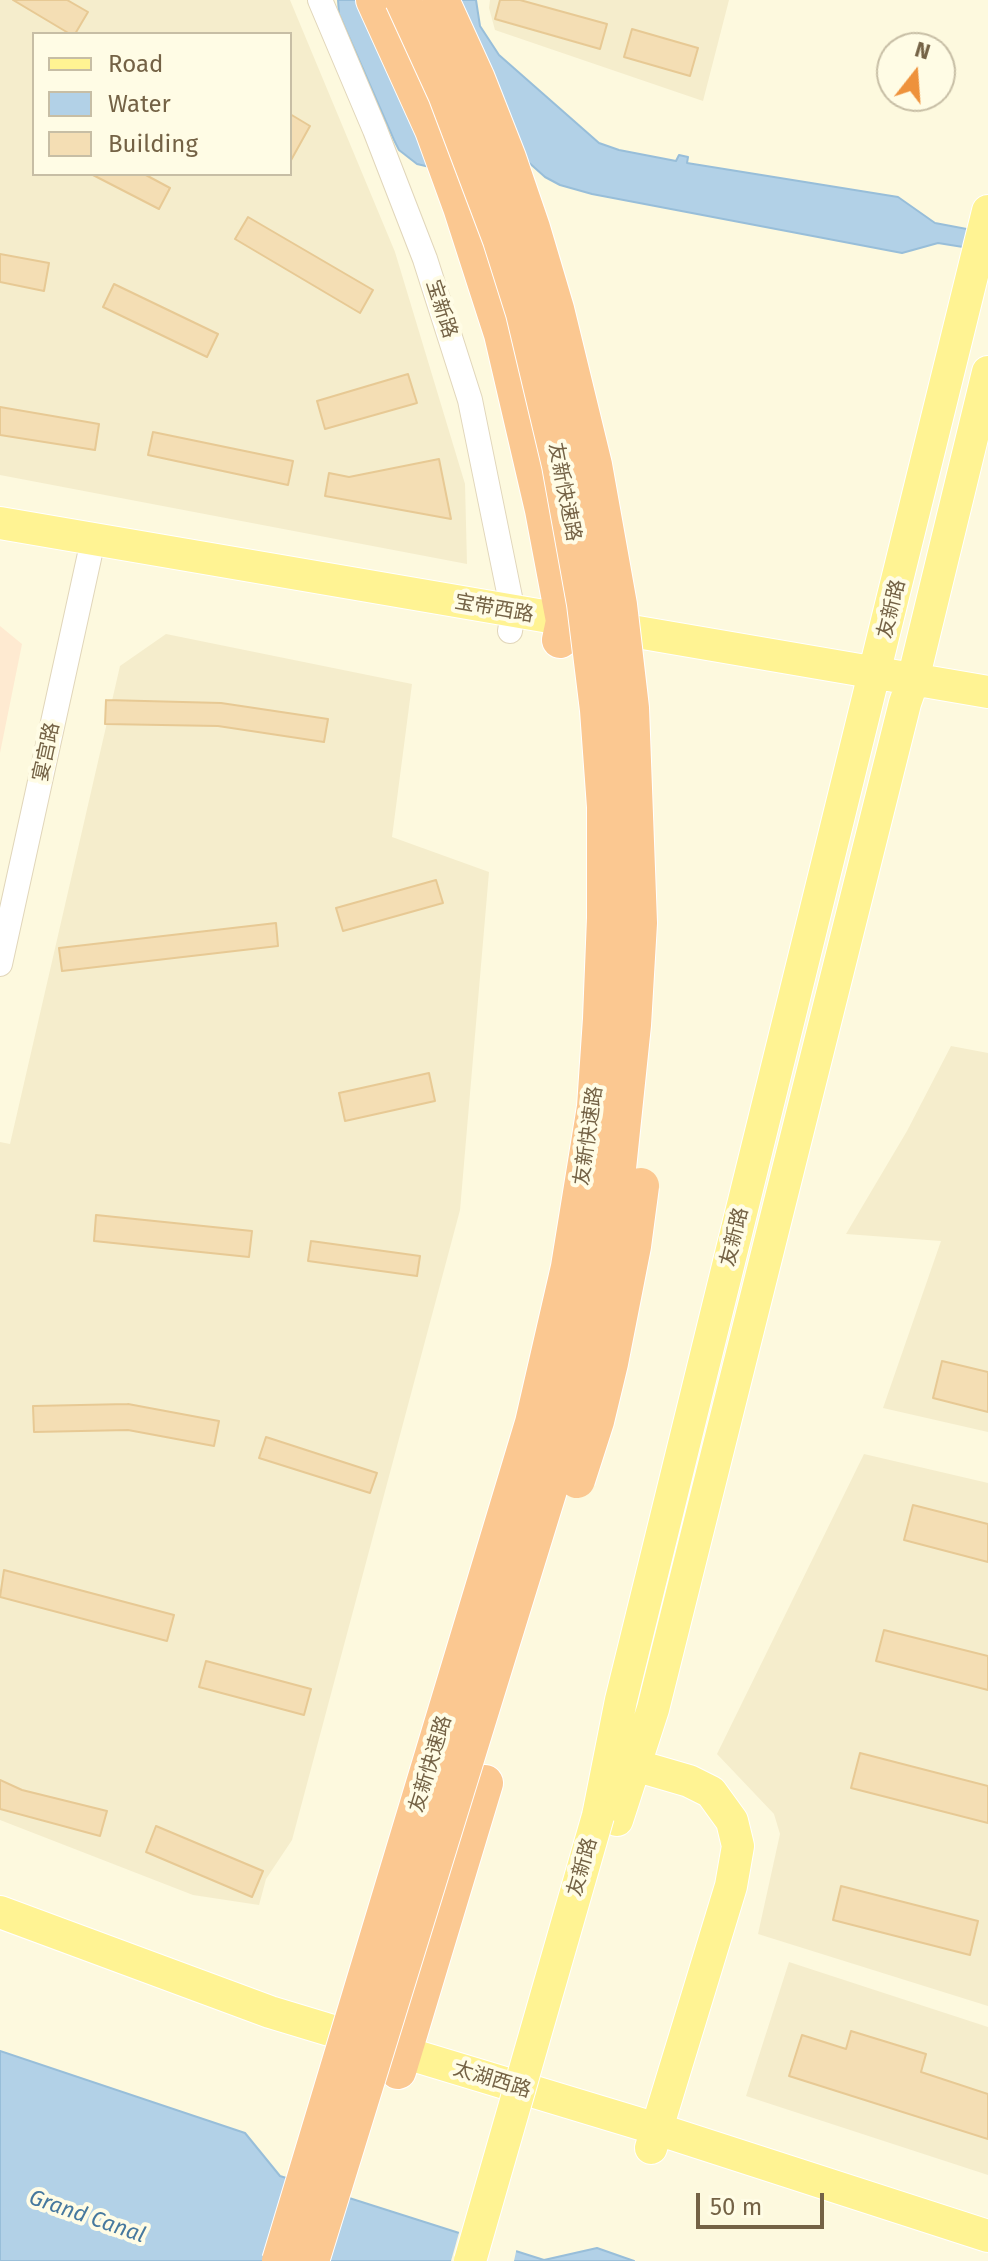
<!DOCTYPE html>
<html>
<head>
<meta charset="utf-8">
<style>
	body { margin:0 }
	#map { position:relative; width:988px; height:2261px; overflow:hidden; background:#fdf9de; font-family:"Fira Sans",sans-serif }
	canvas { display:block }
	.legend { position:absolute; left:32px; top:32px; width:260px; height:144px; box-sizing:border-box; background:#fffce5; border:2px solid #c7bea5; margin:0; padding:10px 14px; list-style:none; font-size:24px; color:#746245 }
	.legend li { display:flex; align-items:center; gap:16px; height:40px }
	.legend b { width:40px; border:2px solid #c7bea5 }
	.north { position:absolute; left:876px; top:32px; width:80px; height:80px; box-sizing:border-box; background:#fffce5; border:2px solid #c7bea5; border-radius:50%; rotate:17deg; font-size:22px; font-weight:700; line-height:32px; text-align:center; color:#746245 }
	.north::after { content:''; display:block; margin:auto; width:28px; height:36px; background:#ee923c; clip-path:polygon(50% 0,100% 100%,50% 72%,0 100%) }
	.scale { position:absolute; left:696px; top:2193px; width:128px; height:36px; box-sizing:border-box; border:4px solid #746245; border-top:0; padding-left:10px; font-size:24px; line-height:28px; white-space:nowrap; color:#746245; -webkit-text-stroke:6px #fffce5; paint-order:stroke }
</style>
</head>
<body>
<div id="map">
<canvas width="988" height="2261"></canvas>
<ul class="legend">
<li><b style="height:10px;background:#fff393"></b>Road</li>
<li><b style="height:22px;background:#b2d1e7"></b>Water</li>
<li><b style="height:22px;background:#f4deb4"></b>Building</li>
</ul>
<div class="north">N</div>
<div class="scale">50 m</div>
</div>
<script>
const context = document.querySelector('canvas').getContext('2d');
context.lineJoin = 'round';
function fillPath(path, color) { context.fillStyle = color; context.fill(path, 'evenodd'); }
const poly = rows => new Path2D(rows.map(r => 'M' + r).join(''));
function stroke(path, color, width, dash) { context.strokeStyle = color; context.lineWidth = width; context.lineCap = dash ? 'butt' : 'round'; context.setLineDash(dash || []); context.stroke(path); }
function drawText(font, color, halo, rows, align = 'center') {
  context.font = font + ' "Fira Sans","Noto Sans SC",sans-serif'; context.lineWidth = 8; context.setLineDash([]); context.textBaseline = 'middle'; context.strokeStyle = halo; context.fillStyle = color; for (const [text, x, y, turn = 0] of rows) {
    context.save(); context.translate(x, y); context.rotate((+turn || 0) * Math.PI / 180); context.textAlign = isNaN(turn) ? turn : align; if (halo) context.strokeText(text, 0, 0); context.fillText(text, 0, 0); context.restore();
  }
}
fillPath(poly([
	[0,0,290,0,395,252,465,484,467,564,0,475],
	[34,34,290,34,290,174,34,174],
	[490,0,729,0,703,101,495,30,489,8],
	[166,634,412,684,392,837,489,872,460,1210,292,1840,266,1879,259,1905,193,1895,0,1820,0,1142,10,1144,120,666],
	[951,1046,988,1053,988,1432,883,1408,941,1241,846,1234,907,1131],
	[864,1454,988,1483,988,2006,758,1934,780,1834,774,1814,717,1754],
	[789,1962,988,2027,988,2175,746,2096]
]), '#f5edcc');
fillPath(poly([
	[0,626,22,644,0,753]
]), '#feead1');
const water = poly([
	[338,0,476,0,480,26,499,55,599,143,619,150,676,161,679,155,688,157,687,163,898,197,935,223,988,233,988,251,938,243,902,253,592,194,560,185,545,177,526,160,434,168,417,164,399,150,394,140,339,14,338,0],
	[0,2051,245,2133,280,2176,544,2260,597,2248,634,2261,0,2261,0,2051]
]);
fillPath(water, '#b2d1e7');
stroke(water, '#98bed9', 2);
fillPath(poly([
	[460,2229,517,2247,514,2261,451,2261]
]), '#fdf9de');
const building = poly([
	[13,0,67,0,88,12,75,34,70,34,13,0],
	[500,0,520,0,607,24,600,49,495,19,500,0],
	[632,29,698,48,690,76,624,57,632,29],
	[290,114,310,126,290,162,290,114],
	[91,174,144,174,170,188,159,209,91,174],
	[248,217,373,290,360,313,235,239,248,217],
	[0,254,49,263,44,291,0,282,0,254],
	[114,284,218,334,207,357,103,307,114,284],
	[408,374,417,403,325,429,317,401,408,374],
	[0,407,99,424,95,450,0,435,0,407],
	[153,432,293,461,288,485,148,455,153,432],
	[439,459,451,519,325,496,329,473,349,477,439,459],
	[106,700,221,703,328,719,324,742,218,726,105,724,106,700],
	[436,880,443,903,343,931,336,908,436,880],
	[276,923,278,946,62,971,59,948,276,923],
	[429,1073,435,1101,345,1121,339,1093,429,1073],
	[96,1215,252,1231,249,1257,94,1241,96,1215],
	[311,1241,420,1256,417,1276,308,1261,311,1241],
	[942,1361,988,1372,988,1412,933,1398,942,1361],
	[128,1404,219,1421,214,1446,128,1430,34,1432,33,1406,128,1404],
	[266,1437,377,1473,370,1493,259,1458,266,1437],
	[913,1505,988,1524,988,1562,904,1540,913,1505],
	[4,1570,174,1615,167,1641,0,1597,4,1570],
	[884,1630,988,1656,988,1690,876,1661,884,1630],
	[206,1661,311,1689,304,1715,199,1687,206,1661],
	[860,1753,988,1786,988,1823,851,1788,860,1753],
	[0,1780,22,1790,107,1811,100,1836,0,1809,0,1780],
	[156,1826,263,1871,252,1897,146,1852,156,1826],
	[841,1886,978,1921,970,1955,833,1920,841,1886],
	[851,2031,926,2054,921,2072,988,2094,988,2139,789,2076,802,2035,846,2049,851,2031]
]);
fillPath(building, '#f4deb4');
stroke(building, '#e7c994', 2);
const minor = poly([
	[320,0,375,130,425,259,470,400,513,612,510,631],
	[0,964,93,540]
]);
const major = poly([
	[0,523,988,692],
	[634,1765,689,1781,711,1792,732,1821,738,1846,731,1886,651,2148],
	[598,1816,621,1700,988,211],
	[617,1820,653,1709,905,703,913,680,988,372],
	[0,1912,270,2012,657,2129,988,2236]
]);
const highway = poly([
	[374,0,433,130,461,207,502,334,543,510,564,621,560,640],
	[398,2071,485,1783]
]);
stroke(minor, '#e1d6ba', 26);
stroke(major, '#fff', 34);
stroke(highway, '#fff', 38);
stroke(minor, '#fff', 24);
stroke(major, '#fff393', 32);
stroke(highway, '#fbc891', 36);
const majorBridge = poly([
	[470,2261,598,1816]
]);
const highwayBridge = poly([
	[577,1480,596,1421,610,1363,633,1246,641,1186],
	[280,2261,533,1423,569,1267,595,1107,601,1019,605,918,605,807,598,710,585,604,560,465,524,313,501,240,446,94,403,0],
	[311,2261,566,1435,584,1359,615,1197,633,1025,639,923,631,708,619,605,594,465,556,309,532,228,508,158,477,79,441,0]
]);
stroke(majorBridge, '#fff', 34, []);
stroke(highwayBridge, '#fff', 38, []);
stroke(majorBridge, '#fff393', 32);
stroke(highwayBridge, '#fbc891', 36);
drawText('20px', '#746245', '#fffce5', [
	["宝新路",441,309,72],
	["友新快速路",564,492,79],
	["宝带西路",494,609,10],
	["友新路",892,609,-76],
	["宴宫路",47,752,-78],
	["友新快速路",589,1136,-82],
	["友新路",735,1237,-76],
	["友新快速路",431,1764,-73],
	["友新路",583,1867,-74],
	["太湖西路",492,2080,17]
]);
drawText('italic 22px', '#46789e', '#fffce5', [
	["Grand Canal",87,2217,19]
]);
</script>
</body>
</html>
